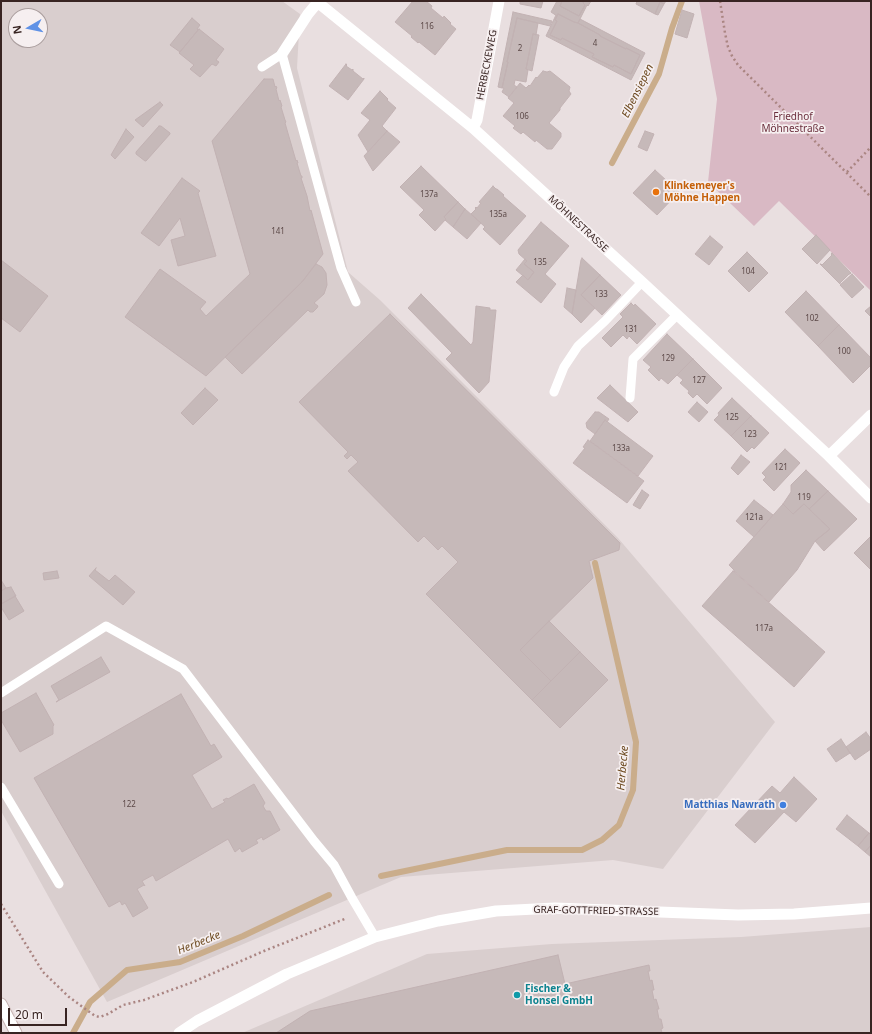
<!DOCTYPE html>
<html>
<head>
<meta charset="utf-8">
<style>
	body { margin:0 }
	#map { position:relative; width:872px; height:1034px; overflow:hidden; background:#e9dfe0; font-family:"Noto Sans",sans-serif }
	canvas { display:block }
	.frame { position:absolute; inset:0; border:2px solid #382422; pointer-events:none }
	.north { position:absolute; left:8px; top:8px; width:40px; height:40px; box-sizing:border-box; background:#f6eff0; border:1px solid #aa9e9e; border-radius:50%; rotate:261deg; font-size:11px; font-weight:700; line-height:16px; text-align:center; color:#382422 }
	.north::after { content:''; display:block; margin:auto; width:14px; height:18px; background:#6092e6; clip-path:polygon(50% 0,100% 100%,50% 72%,0 100%) }
	.scale { position:absolute; left:8px; top:1008px; width:59px; height:18px; box-sizing:border-box; border:2px solid #382422; border-top:0; padding-left:5px; font-size:12px; line-height:14px; white-space:nowrap; color:#382422; -webkit-text-stroke:3px #f6eff0; paint-order:stroke }
</style>
</head>
<body>
<div id="map">
<canvas width="872" height="1034"></canvas>
<div class="frame"></div>
<div class="north">N</div>
<div class="scale">20 m</div>
</div>
<script>
const context = document.querySelector('canvas').getContext('2d');
context.lineJoin = 'round';
function fillPath(path, color) { context.fillStyle = color; context.fill(path, 'evenodd'); }
const poly = rows => new Path2D(rows.map(r => 'M' + r).join(''));
function stroke(path, color, width, dash) { context.strokeStyle = color; context.lineWidth = width; context.lineCap = dash ? 'butt' : 'round'; context.setLineDash(dash || []); context.stroke(path); }
function drawText(font, color, halo, rows, align = 'center') {
  context.font = font + ' "Noto Sans",sans-serif'; context.lineWidth = 3.5; context.setLineDash([]); context.textBaseline = 'middle'; context.strokeStyle = halo; context.fillStyle = color; for (const [text, x, y, turn = 0] of rows) {
    context.save(); context.translate(x, y); context.rotate((+turn || 0) * Math.PI / 180); context.textAlign = isNaN(turn) ? turn : align; if (halo) context.strokeText(text, 0, 0); context.fillText(text, 0, 0); context.restore();
  }
}
fillPath(poly([
	[1,1,282,1,300,14,297,68,348,272,380,300,618,538,775,722,663,869,613,860,401,877,107,1002,1,811],
	[16,16,40,16,40,40,16,40],
	[871,927,871,1033,242,1033,427,954,552,944,741,937]
]), '#d9cece');
fillPath(poly([
	[699,1,871,1,871,291,779,201,754,226,708,182,717,99]
]), '#d9b9c4');
stroke(poly([
	[612,163,659,74,672,28,682,1],
	[381,876,507,850,582,850,602,840,619,825,633,790,636,742,595,563],
	[73,1033,90,1002,127,970,180,962,243,936,329,895]
]), '#caad8b', 6);
const building = poly([
	[413,1,426,1,432,6,431,8,443,18,444,16,451,23,450,24,456,29,435,55,419,42,418,43,411,37,412,36,395,22,413,1],
	[520,1,543,1,541,8,520,4,520,1],
	[557,1,562,1,560,6,579,16,585,5,583,3,584,1,591,1,588,6,587,5,578,23,574,22,558,14,557,16,551,12,557,1],
	[562,1,584,1,583,3,585,5,579,16,560,6,562,1],
	[637,1,666,1,664,4,660,2,655,14,636,4,637,1],
	[660,2,664,4,658,15,655,14,660,2],
	[682,10,694,14,687,38,675,34,682,10],
	[513,12,552,21,550,26,517,18,507,62,508,62,502,88,498,87,513,12],
	[558,14,574,22,578,23,600,35,600,36,626,49,626,48,640,55,631,74,614,65,613,67,592,57,594,54,562,38,561,40,550,35,557,21,555,20,558,14],
	[556,15,557,16,555,20,557,21,550,35,561,40,562,38,594,54,592,57,613,67,614,65,631,74,640,55,626,48,626,49,600,36,600,35,578,23,580,19,645,53,631,80,546,36,556,15],
	[192,18,200,25,197,29,198,30,180,52,170,45,192,18],
	[517,18,538,23,536,35,533,34,526,69,528,70,526,82,515,80,514,85,517,87,509,97,502,92,504,88,502,88,508,62,507,62,517,18],
	[199,29,224,49,216,60,219,62,216,66,212,64,200,77,190,69,194,65,179,53,199,29],
	[533,34,539,35,532,71,526,69,533,34],
	[346,64,347,65,346,66,352,70,353,69,353,71,363,79,364,78,364,79,348,100,329,86,346,64],
	[543,71,547,72,550,71,570,87,569,91,571,94,560,108,560,110,549,123,561,133,561,137,552,149,547,149,536,140,535,142,523,132,521,134,513,128,515,126,503,116,514,103,508,98,520,83,526,88,529,85,530,86,536,77,537,78,543,71],
	[264,79,273,79,275,87,276,86,277,88,276,89,279,101,280,100,282,106,281,107,285,120,286,122,285,123,296,161,297,160,298,163,297,163,301,176,302,176,302,178,301,178,307,196,310,211,311,210,323,254,302,282,206,376,125,317,160,269,206,302,200,309,206,316,250,274,212,141,264,79],
	[380,91,388,99,387,100,396,108,382,126,387,131,368,152,358,135,370,120,361,113,380,91],
	[160,102,163,105,143,127,135,120,160,102],
	[159,126,161,126,170,133,170,134,146,161,145,161,136,154,136,152,159,126],
	[126,129,134,137,115,159,111,155,126,129],
	[387,131,400,142,373,171,364,156,387,131],
	[645,131,654,134,647,151,638,147,645,131],
	[421,166,458,202,444,217,446,219,435,231,419,215,424,210,400,187,421,166],
	[655,170,679,192,657,215,633,193,655,170],
	[182,178,200,191,198,193,216,256,178,266,171,240,185,236,180,218,159,246,141,233,182,178],
	[493,186,496,189,497,189,504,195,503,196,526,216,500,245,483,229,485,227,471,214,476,209,475,208,476,207,477,208,481,203,479,202,493,186],
	[458,202,465,209,453,227,445,220,446,219,444,217,458,202],
	[465,209,481,223,467,239,453,227,465,209],
	[541,222,569,246,545,274,556,284,541,303,516,282,523,275,528,280,534,272,524,264,527,261,519,254,518,250,541,222],
	[816,235,830,250,817,264,802,249,816,235],
	[710,236,723,247,709,265,695,254,710,236],
	[747,252,768,273,749,292,728,271,747,252],
	[832,253,851,273,850,274,849,274,840,283,840,284,820,264,821,264,822,265,832,255,831,254,832,253],
	[582,258,600,275,581,295,595,308,581,323,572,314,581,260,582,258],
	[525,259,527,261,524,264,534,272,528,280,516,270,525,259],
	[1,260,48,296,20,332,1,318,1,260],
	[316,264,322,267,326,273,327,285,324,294,314,303,318,306,317,308,313,312,310,312,308,310,242,374,225,357,302,282,316,264],
	[852,274,864,287,852,298,840,285,852,274],
	[600,275,621,295,602,315,581,295,600,275],
	[567,288,576,290,572,314,564,307,567,288],
	[806,291,839,325,818,346,785,312,806,291],
	[421,294,471,345,473,342,476,306,490,308,490,310,496,310,489,382,479,393,446,359,452,353,408,308,421,294],
	[631,303,634,306,635,304,656,324,637,344,629,336,627,339,623,335,611,347,602,338,623,317,620,314,631,303],
	[871,306,871,317,865,311,871,306],
	[390,314,620,543,619,550,589,561,593,578,520,650,551,681,532,700,426,594,458,562,442,546,438,550,424,536,418,542,348,471,358,462,351,455,347,459,344,456,348,452,299,402,390,314],
	[839,325,871,358,871,365,853,383,818,346,839,325],
	[667,334,693,359,668,384,661,378,659,381,648,370,651,367,643,360,667,334],
	[693,359,722,388,707,404,697,394,693,398,688,393,689,391,680,383,683,380,677,375,693,359],
	[610,385,638,412,628,422,597,398,610,385],
	[205,388,218,400,193,425,181,413,205,388],
	[732,398,751,416,731,436,714,420,719,415,718,413,732,398],
	[697,402,708,412,699,422,688,412,697,402],
	[595,412,599,412,609,419,607,422,605,420,595,434,587,428,586,423,595,412],
	[751,416,769,433,754,449,752,447,747,452,731,436,751,416],
	[605,420,653,456,638,476,590,441,605,420],
	[588,440,644,481,627,503,573,463,585,448,583,447,588,440],
	[785,449,800,463,774,491,763,480,766,477,762,473,785,449],
	[741,455,750,462,738,475,731,468,741,455],
	[806,470,828,491,809,509,804,504,793,514,783,504,791,492,791,485,806,470],
	[642,490,649,495,640,509,633,505,642,490],
	[828,491,857,519,824,551,815,541,830,529,809,509,828,491],
	[754,500,773,515,754,537,736,521,754,500],
	[783,504,793,514,804,504,830,529,815,541,797,570,769,602,734,571,734,570,729,565,783,504],
	[871,536,871,570,854,553,871,536],
	[96,568,95,570,109,581,115,575,135,592,123,605,89,576,96,568],
	[57,571,59,578,44,580,43,573,57,571],
	[733,571,825,652,794,687,702,606,733,571],
	[1,580,6,588,1,591,1,580],
	[11,587,16,596,1,604,1,591,6,588,11,587],
	[15,596,24,611,9,620,1,607,1,604,15,596],
	[549,621,580,652,551,681,520,650,549,621],
	[580,652,608,680,560,728,532,700,580,652],
	[101,657,110,672,56,702,59,700,51,686,101,657],
	[36,693,54,725,53,726,53,734,20,752,1,720,1,713,36,693],
	[181,694,211,746,214,744,222,757,219,759,192,775,212,809,225,802,223,800,227,798,228,799,254,784,265,803,263,806,266,811,270,811,280,830,263,840,262,837,256,840,258,843,242,852,240,848,235,852,228,839,156,881,153,875,142,881,145,886,144,885,137,889,148,908,133,917,125,903,122,905,120,901,109,907,34,778,181,694],
	[866,732,871,739,871,749,855,760,846,747,866,732],
	[841,739,850,753,836,762,827,749,841,739],
	[794,777,817,799,796,822,784,812,755,843,735,825,772,786,780,793,794,777],
	[847,815,869,833,858,846,836,829,847,815],
	[869,833,871,835,871,845,865,852,858,846,869,833],
	[871,845,871,857,865,852,871,845],
	[558,955,565,984,649,965,650,971,648,971,650,981,652,980,654,990,652,990,654,1000,656,999,659,1009,657,1009,659,1019,661,1019,663,1028,661,1029,662,1033,276,1033,310,1011,558,955]
]);
fillPath(building, '#c6b9b9');
stroke(building, '#c2b2b3', 1);
const secondary = poly([
	[1,1004,16,1033]
]);
stroke(secondary, '#c8b4b3', 13);
stroke(poly([
	[720,1,725,33,728,47,732,56,738,65,871,197],
	[847,172,871,147],
	[1,904,43,972,69,997,95,1016,100,1017,108,1014,123,1005,144,1000,193,982,264,951,347,918]
]), '#aa8582', 2.5, [2, 3]);
stroke(poly([
	[262,67,282,54,341,268,356,302],
	[554,392,564,367,578,346,605,321,642,282],
	[630,398,633,359,677,315],
	[1,693,106,626,183,669,314,841,334,865,352,898,375,937],
	[1,787,59,884]
]), '#fff', 9);
stroke(poly([
	[316,1,473,128,642,282,829,456,871,498],
	[282,54,308,14,318,2],
	[473,128,477,120,499,1],
	[829,456,871,415]
]), '#fff', 11);
stroke(poly([
	[179,1033,197,1021,287,974,375,937,438,921,496,911,555,908,738,915,794,914,871,908]
]), '#fff', 11);
stroke(secondary, '#fff', 11);
for (const [x, y, r, color] of [
	[656,192,4,"#e8710a"],
	[783,805,4,"#3f7fe0"],
	[517,995,4,"#0f9aa8"]
]) { const dot = new Path2D(); dot.arc(x, y, r, 0, 2 * Math.PI); context.fillStyle = color; context.fill(dot); stroke(dot, '#f6eff0', 1.5); }
drawText('8px', '#5c4948', null, [
	["116",427,27],
	["4",595,44],
	["2",520,49],
	["106",522,117],
	["137a",429,195],
	["135a",498,215],
	["141",278,232],
	["135",540,263],
	["104",748,272],
	["133",601,295],
	["102",812,319],
	["131",631,330],
	["100",844,352],
	["129",668,359],
	["127",699,381],
	["125",732,418],
	["123",750,435],
	["133a",621,449],
	["121",781,468],
	["119",804,498],
	["121a",754,518],
	["117a",764,629],
	["122",129,805]
]);
drawText('10px', '#382422', '#f6eff0', [
	["HERBECKEWEG",487,65,-79],
	["MÖHNESTRASSE",578,224,43],
	["GRAF-GOTTFRIED-STRASSE",596,911,1]
]);
drawText('10px', '#6b2f3d', '#f6eff0', [
	["Friedhof",793,117],
	["Möhnestraße",793,129]
]);
drawText('bold 10px', '#c56008', '#f6eff0', [
	["Klinkemeyer's",664,186],
	["Möhne Happen",664,198]
], 'left');
drawText('bold 10px', '#366cbe', '#f6eff0', [
	["Matthias Nawrath",775,805]
], 'right');
drawText('bold 10px', '#0d838f', '#f6eff0', [
	["Fischer &",525,989],
	["Honsel GmbH",525,1001]
], 'left');
drawText('italic 11px', '#6e4b21', '#f6eff0', [
	["Elbensiepen",638,91,-64],
	["Herbecke",623,768,-85],
	["Herbecke",199,943,-22]
]);
</script>
</body>
</html>
